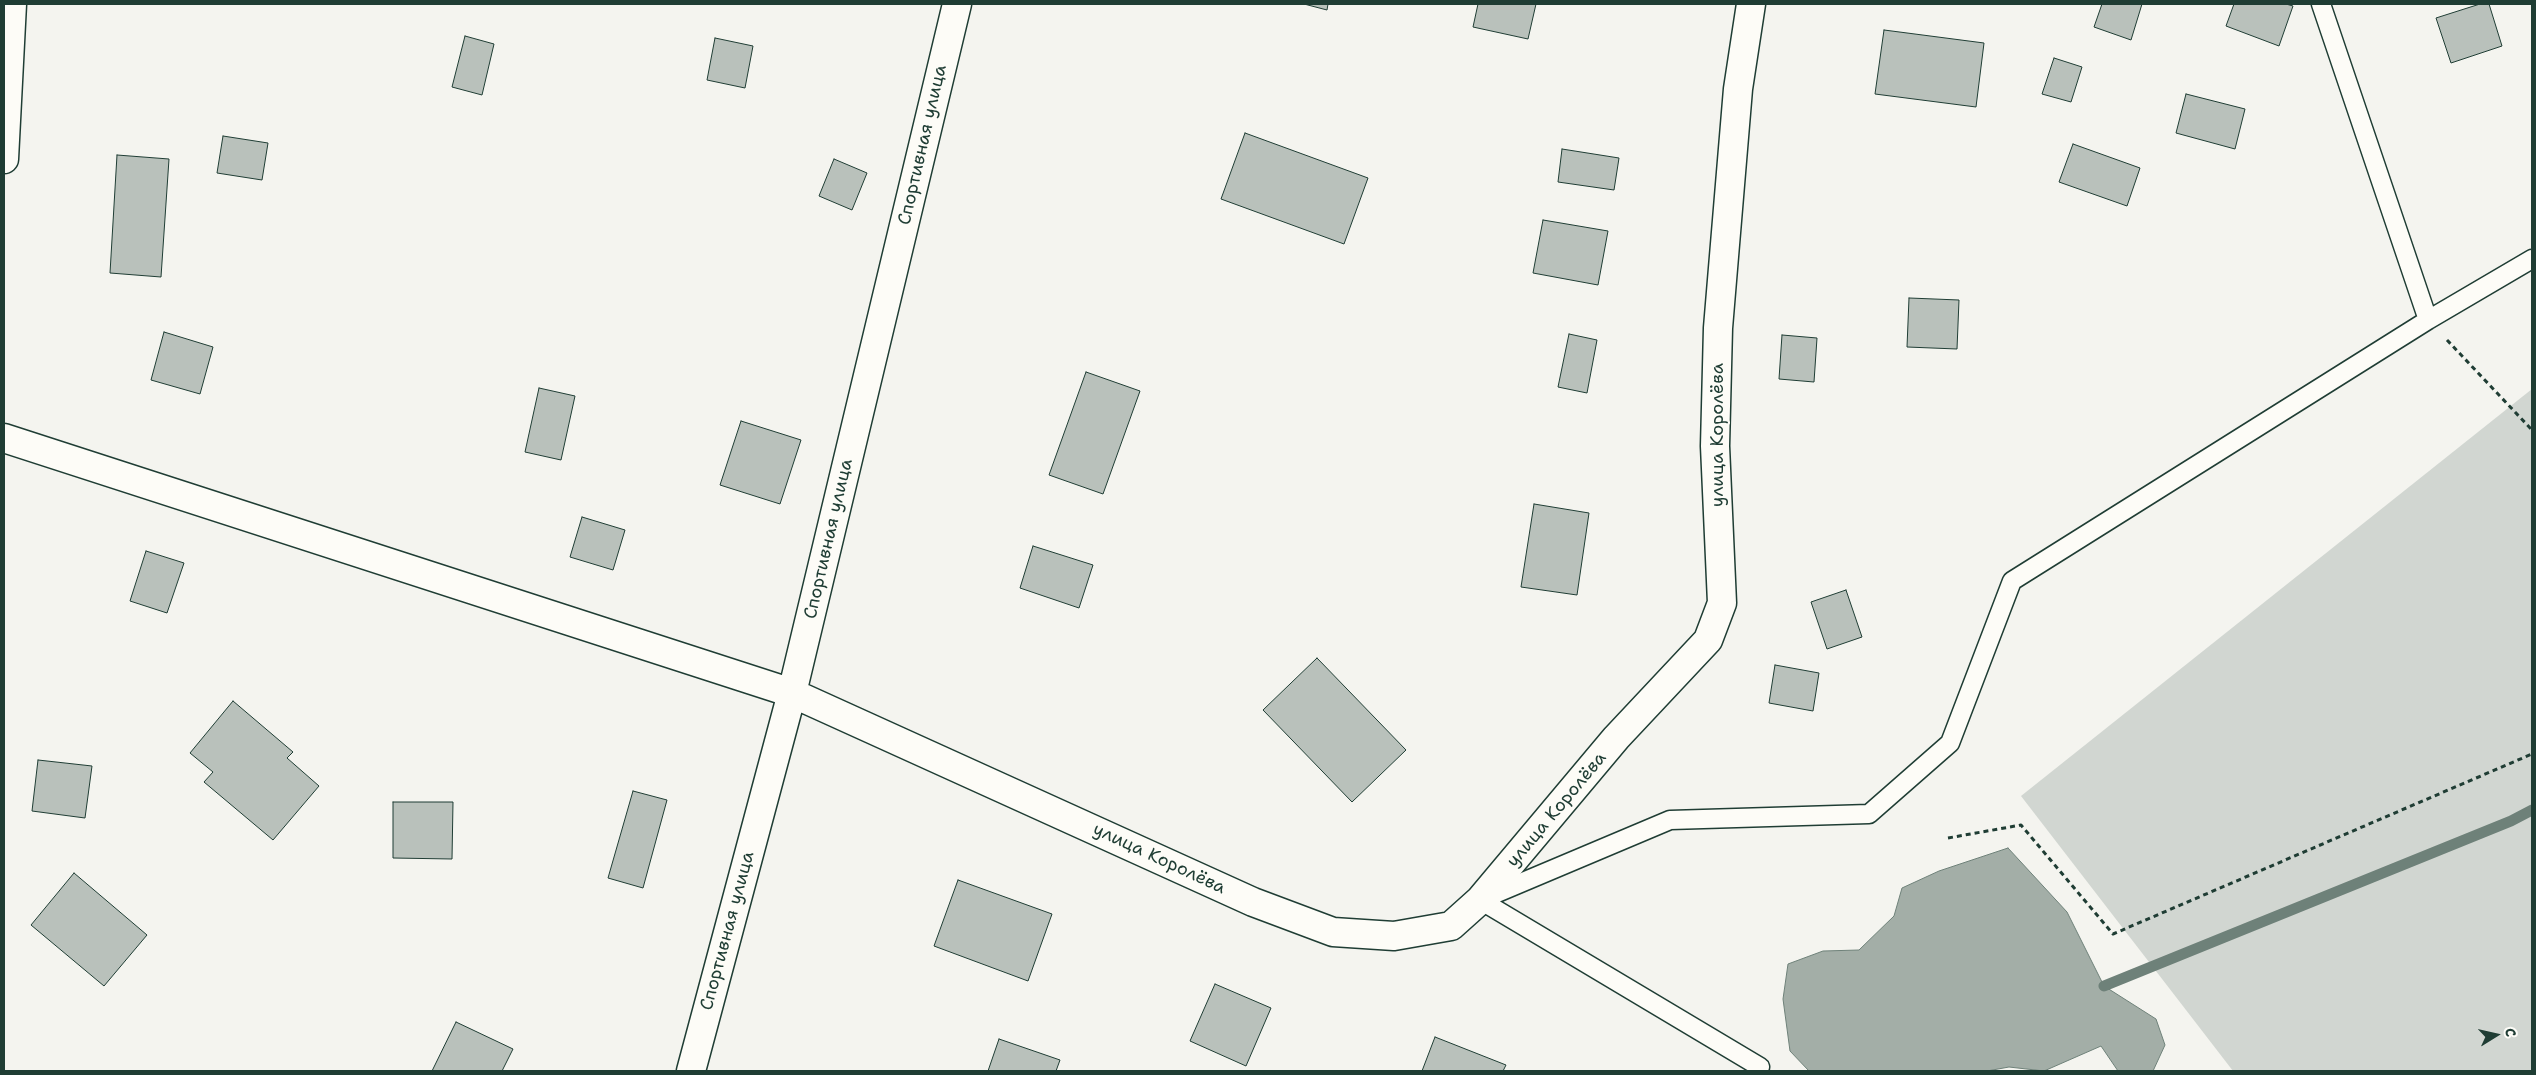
<!DOCTYPE html>
<html>
<head>
<meta charset="utf-8">
<style>
	body { margin:0 }
	#map { position:relative; width:2536px; height:1075px; overflow:hidden; background:#f4f4ef; font-family:"Shantell Sans",sans-serif }
	canvas { display:block }
	.frame { position:absolute; inset:0; border:5px solid #1f3d34; pointer-events:none }
	.north { position:absolute; left:2471px; top:1010px; width:50px; height:50px; -webkit-text-stroke:4px #fdfcf7; paint-order:stroke; rotate:80deg; font-size:14px; font-weight:700; line-height:20px; text-align:center; color:#1f3d34 }
	.north::after { content:''; display:block; margin:auto; width:18px; height:22px; background:#1f3d34; clip-path:polygon(50% 0,100% 100%,50% 72%,0 100%) }
</style>
</head>
<body>
<div id="map">
<canvas width="2536" height="1075"></canvas>
<div class="frame"></div>
<div class="north">С</div>
</div>
<script>
const context = document.querySelector('canvas').getContext('2d');
context.lineJoin = 'round';
function fillPath(path, color) { context.fillStyle = color; context.fill(path, 'evenodd'); }
const poly = rows => new Path2D(rows.map(r => 'M' + r).join(''));
function stroke(path, color, width, dash) { context.strokeStyle = color; context.lineWidth = width; context.lineCap = dash ? 'butt' : 'round'; context.setLineDash(dash || []); context.stroke(path); }
function drawText(font, color, halo, rows, align = 'center') {
  context.font = font + ' "Shantell Sans",sans-serif'; context.lineWidth = 4; context.setLineDash([]); context.textBaseline = 'middle'; context.strokeStyle = halo; context.fillStyle = color; for (const [text, x, y, turn = 0] of rows) {
    context.save(); context.translate(x, y); context.rotate((+turn || 0) * Math.PI / 180); context.textAlign = isNaN(turn) ? turn : align; if (halo) context.strokeText(text, 0, 0); context.fillText(text, 0, 0); context.restore();
  }
}
fillPath(poly([
	[2532,389,2532,1071,2233,1071,2021,796]
]), '#d1d6d1');
const water = poly([
	[2008,848,2067,912,2104,986,2156,1019,2165,1045,2153,1071,2118,1071,2101,1046,2044,1071,2009,1067,1987,1071,1809,1071,1790,1051,1783,999,1788,964,1823,951,1859,950,1894,916,1902,888,1939,871,2008,848]
]);
fillPath(water, '#a3aea7');
stroke(water, '#6e8179', 1);
stroke(poly([
	[2104,986,2511,821,2532,810]
]), '#6e8179', 11);
const building = poly([
	[1304,4,1328,4,1327,10,1304,4],
	[1478,4,1536,4,1528,39,1473,27,1478,4],
	[2102,4,2142,4,2131,40,2094,27,2102,4],
	[2234,4,2286,4,2293,6,2279,46,2226,26,2234,4],
	[2480,4,2489,4,2502,46,2451,63,2436,18,2480,4],
	[1884,30,1984,43,1976,107,1875,94,1884,30],
	[465,36,494,44,482,95,452,87,465,36],
	[715,38,753,46,745,88,707,80,715,38],
	[2054,58,2082,67,2071,102,2042,94,2054,58],
	[2186,94,2245,109,2235,149,2176,133,2186,94],
	[1245,133,1368,178,1344,244,1221,199,1245,133],
	[223,136,268,143,262,180,217,173,223,136],
	[2073,144,2140,168,2127,206,2059,182,2073,144],
	[1562,149,1619,158,1614,190,1558,182,1562,149],
	[117,155,169,159,161,277,110,273,117,155],
	[834,159,867,173,852,210,819,196,834,159],
	[1543,220,1608,231,1598,285,1533,273,1543,220],
	[1909,298,1959,300,1957,349,1907,347,1909,298],
	[164,332,213,347,200,394,151,380,164,332],
	[1569,334,1597,340,1587,393,1558,387,1569,334],
	[1782,335,1817,338,1814,382,1779,379,1782,335],
	[1086,372,1140,391,1103,494,1049,475,1086,372],
	[539,388,575,396,561,460,525,452,539,388],
	[741,421,801,440,780,504,720,485,741,421],
	[1534,504,1589,513,1577,595,1521,587,1534,504],
	[582,517,625,530,613,570,570,557,582,517],
	[1033,546,1093,565,1079,608,1020,588,1033,546],
	[146,551,184,563,167,613,130,601,146,551],
	[1846,590,1862,637,1827,649,1811,602,1846,590],
	[1317,658,1406,750,1352,802,1263,710,1317,658],
	[1775,665,1819,673,1813,711,1769,703,1775,665],
	[233,701,293,752,287,758,319,786,273,840,204,782,213,772,190,753,233,701],
	[38,760,92,766,85,818,32,811,38,760],
	[633,791,667,800,643,888,608,878,633,791],
	[393,802,453,802,452,859,393,858,393,802],
	[74,873,147,935,104,986,31,925,74,873],
	[958,880,1052,914,1028,981,934,946,958,880],
	[1215,984,1271,1008,1246,1066,1190,1041,1215,984],
	[456,1022,513,1049,502,1071,432,1071,456,1022],
	[1435,1037,1506,1065,1503,1071,1422,1071,1435,1037],
	[999,1039,1060,1060,1056,1071,988,1071,999,1039]
]);
fillPath(building, '#b9c1bb');
stroke(building, '#1f3d34', 1);
const lane = poly([
	[2321,4,2428,320],
	[1485,898,1670,820,1869,814,1950,743,2012,581,2428,320,2532,259],
	[1480,900,1760,1067]
]);
const street = poly([
	[4,159,12,4],
	[4,438,792,693,1253,902,1333,932,1394,936,1451,926,1480,900,1616,738,1708,640,1722,603,1715,446,1718,328,1738,89,1751,4],
	[691,1071,792,693,957,4]
]);
stroke(lane, '#1f3d34', 21);
stroke(street, '#1f3d34', 31);
stroke(poly([
	[2447,340,2532,430],
	[1948,838,2021,825,2113,934,2532,754]
]), '#1f3d34', 3, [5, 4]);
stroke(lane, '#fdfcf7', 18);
stroke(street, '#fdfcf7', 28);
drawText('18px', '#1f3d34', '#fdfcf7', [
	["Спортивная улица",923,145,-77],
	["улица Королёва",1718,435,-90],
	["Спортивная улица",829,539,-77],
	["улица Королёва",1557,810,-50],
	["улица Королёва",1159,859,25],
	["Спортивная улица",728,931,-75]
]);
</script>
</body>
</html>
